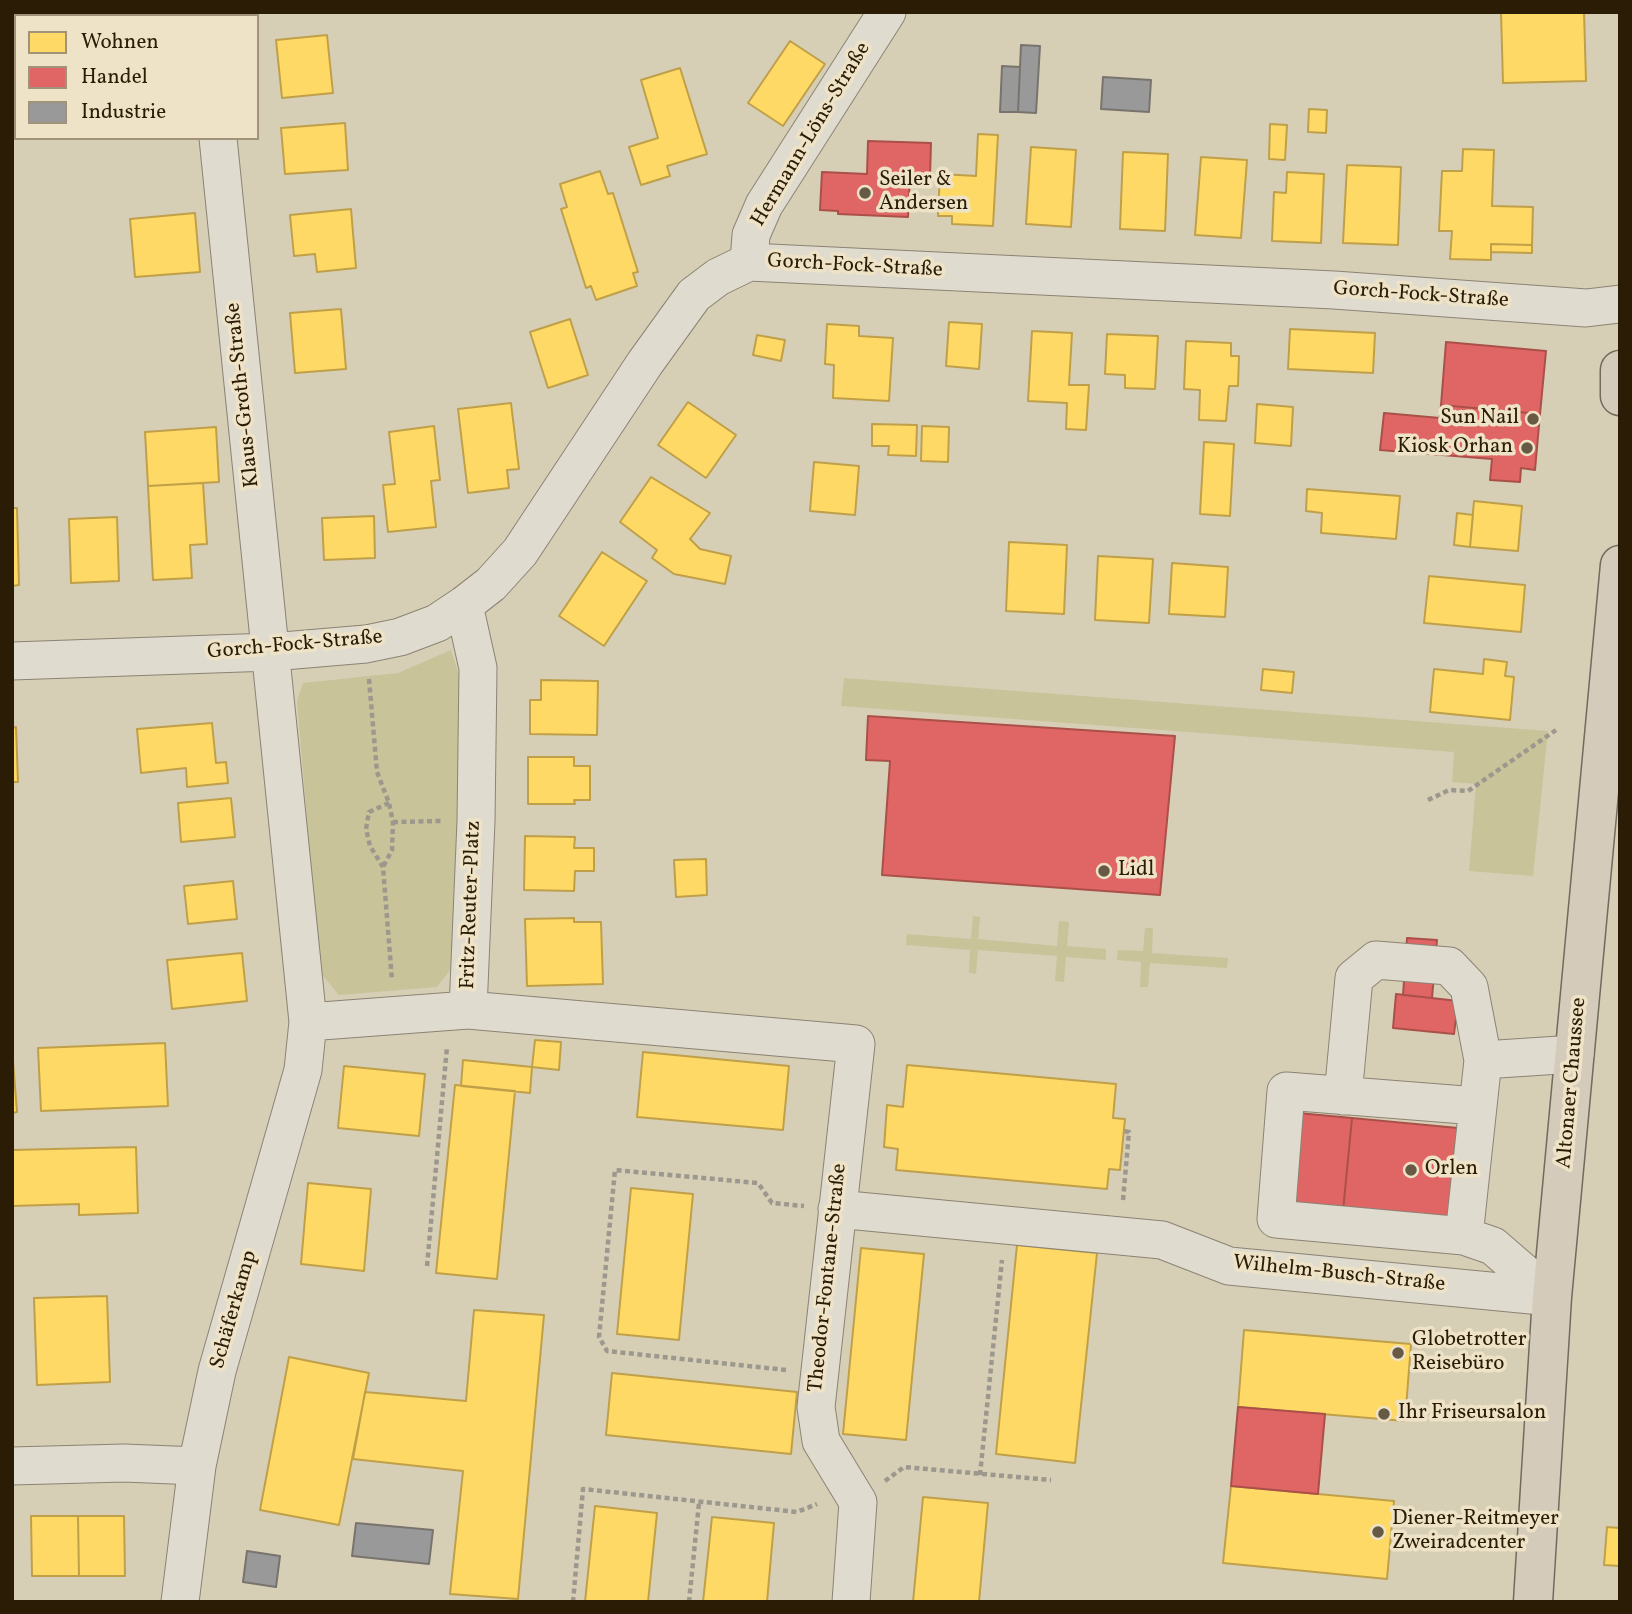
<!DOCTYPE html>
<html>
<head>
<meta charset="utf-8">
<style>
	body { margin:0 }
	#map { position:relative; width:1632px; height:1614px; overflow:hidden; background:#d7ceb6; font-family:Vollkorn,serif }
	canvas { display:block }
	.frame { position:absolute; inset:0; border:14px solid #2b1c06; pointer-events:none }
	.legend { position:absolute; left:14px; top:14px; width:245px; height:126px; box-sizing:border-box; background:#eee3c6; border:2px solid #a09379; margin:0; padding:9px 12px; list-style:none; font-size:21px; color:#2b1c06 }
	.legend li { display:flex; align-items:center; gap:14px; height:35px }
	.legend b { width:35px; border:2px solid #a09379 }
</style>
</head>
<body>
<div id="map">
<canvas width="1632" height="1614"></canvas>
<div class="frame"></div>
<ul class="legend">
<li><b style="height:19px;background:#ffd966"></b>Wohnen</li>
<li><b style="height:19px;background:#e06666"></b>Handel</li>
<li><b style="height:19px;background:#999"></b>Industrie</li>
</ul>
</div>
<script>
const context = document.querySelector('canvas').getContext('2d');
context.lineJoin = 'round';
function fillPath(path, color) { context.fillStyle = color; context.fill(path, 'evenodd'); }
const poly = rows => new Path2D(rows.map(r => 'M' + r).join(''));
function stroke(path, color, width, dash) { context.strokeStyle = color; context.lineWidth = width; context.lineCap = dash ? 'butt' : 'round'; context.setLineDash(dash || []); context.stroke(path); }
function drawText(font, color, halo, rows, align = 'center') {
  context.font = font + ' Vollkorn,serif'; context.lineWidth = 7; context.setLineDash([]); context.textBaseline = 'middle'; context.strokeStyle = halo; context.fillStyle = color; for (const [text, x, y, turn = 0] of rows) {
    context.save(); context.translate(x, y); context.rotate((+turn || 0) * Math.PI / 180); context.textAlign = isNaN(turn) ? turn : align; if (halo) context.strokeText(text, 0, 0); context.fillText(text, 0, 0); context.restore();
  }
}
fillPath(poly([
	[451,650,464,691,454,965,437,987,339,995,320,972,297,701,303,683,398,673],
	[844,678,1548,731,1533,876,1469,871,1476,784,1452,782,1454,752,841,706],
	[973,916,980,917,978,939,1057,946,1059,921,1069,922,1067,946,1106,949,1106,960,1066,957,1064,982,1055,981,1057,956,978,950,976,974,969,973,970,950,906,945,907,934,971,939],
	[1145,928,1153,928,1152,953,1228,958,1227,968,1150,963,1148,987,1140,987,1141,962,1117,960,1118,950,1143,951]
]), '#c9c399');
const homes = poly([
	[1501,12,1584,12,1586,81,1503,83,1501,12],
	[327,35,333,93,282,98,276,40,327,35],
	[790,41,825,64,783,126,748,103,790,41],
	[680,68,707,154,667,166,670,176,641,185,629,147,658,138,641,80,680,68],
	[1309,109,1327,110,1326,133,1308,132,1309,109],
	[345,123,348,170,285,174,281,128,345,123],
	[1270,124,1287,125,1285,160,1269,159,1270,124],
	[978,134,998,135,993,226,952,224,952,216,938,216,940,174,976,176,978,134],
	[1031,147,1076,150,1071,227,1026,224,1031,147],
	[1463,149,1494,150,1492,206,1533,207,1532,245,1491,244,1491,260,1450,259,1452,231,1439,231,1442,171,1462,171,1463,149],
	[1123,152,1168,154,1165,231,1120,229,1123,152],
	[1201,157,1247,160,1241,238,1195,235,1201,157],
	[1347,165,1401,167,1398,245,1343,243,1347,165],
	[600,171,608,194,613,193,638,272,633,273,637,286,596,300,591,286,586,288,561,209,567,207,560,184,600,171],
	[1287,172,1324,174,1321,243,1272,241,1274,192,1286,193,1287,172],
	[351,209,356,268,317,272,315,254,294,256,290,215,351,209],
	[195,213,200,272,135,277,130,219,195,213],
	[1491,244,1532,245,1532,253,1491,252,1491,244],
	[341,309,346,369,295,373,290,313,341,309],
	[570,319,588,375,548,388,530,332,570,319],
	[949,322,982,324,979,369,946,366,949,322],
	[827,324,859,326,859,336,893,338,889,401,833,398,834,365,825,364,827,324],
	[1290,329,1375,333,1373,373,1288,369,1290,329],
	[1032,331,1072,333,1069,385,1089,385,1086,430,1066,429,1067,403,1028,401,1032,331],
	[1107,334,1158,336,1155,389,1125,388,1125,375,1105,374,1107,334],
	[757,335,785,340,781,361,753,355,757,335],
	[1186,341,1231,343,1231,356,1239,356,1238,386,1229,386,1226,421,1199,420,1200,390,1184,389,1186,341],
	[688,402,736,435,706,478,658,445,688,402],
	[511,403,519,469,507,470,509,488,468,493,458,409,511,403],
	[1257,404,1293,407,1291,446,1255,443,1257,404],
	[872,424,917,425,916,456,888,455,889,446,872,446,872,424],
	[434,426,440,480,431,481,436,527,388,532,383,485,395,484,389,432,434,426],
	[922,426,949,427,948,462,921,461,922,426],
	[216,427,219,482,148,486,145,432,216,427],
	[1204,442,1234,444,1230,516,1200,514,1204,442],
	[814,462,859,466,855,515,810,511,814,462],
	[651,477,710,513,690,539,700,549,731,556,725,584,674,574,652,558,657,550,620,522,651,477],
	[203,483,207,544,190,545,192,578,153,580,148,486,203,483],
	[1307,489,1400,496,1396,539,1321,533,1322,513,1306,511,1307,489],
	[1474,501,1522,506,1518,551,1470,547,1474,501],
	[12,508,17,508,19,585,12,586,12,508],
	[1457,513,1473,515,1470,547,1454,545,1457,513],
	[374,516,375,558,324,560,322,518,374,516],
	[117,517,119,581,71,583,69,519,117,517],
	[1009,542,1067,545,1064,614,1006,611,1009,542],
	[602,552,647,581,604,646,559,616,602,552],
	[1098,556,1153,559,1149,623,1095,620,1098,556],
	[1172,563,1228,567,1225,617,1169,614,1172,563],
	[1429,576,1525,585,1521,632,1424,623,1429,576],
	[1484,659,1507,662,1505,676,1514,677,1510,720,1430,712,1434,669,1483,674,1484,659],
	[1263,669,1294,672,1292,693,1261,690,1263,669],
	[541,680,598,681,597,735,530,734,530,700,541,700,541,680],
	[212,723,216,763,226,762,228,783,187,787,186,768,141,773,137,729,212,723],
	[16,727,18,782,12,782,12,728,16,727],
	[528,757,574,757,574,766,590,766,590,800,574,800,575,804,528,804,528,757],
	[231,798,235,837,181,842,178,803,231,798],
	[525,836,575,837,574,848,594,848,594,871,575,871,574,891,524,890,525,836],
	[706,859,707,895,676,897,674,860,706,859],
	[233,881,237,919,188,924,184,886,233,881],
	[574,918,574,922,601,922,603,984,527,986,525,919,574,918],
	[242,953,247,1001,172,1009,167,960,242,953],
	[535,1040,561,1042,559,1070,532,1067,535,1040],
	[165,1043,168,1106,41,1111,38,1048,165,1043],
	[12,1048,17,1112,12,1113,12,1048],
	[643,1052,789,1066,783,1130,637,1117,643,1052],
	[463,1060,532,1067,530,1093,461,1086,463,1060],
	[907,1065,1116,1084,1113,1118,1125,1119,1120,1170,1109,1169,1107,1189,896,1170,898,1149,884,1147,887,1105,903,1107,907,1065],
	[344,1066,425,1074,419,1136,338,1128,344,1066],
	[455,1085,515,1091,497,1279,436,1273,455,1085],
	[136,1147,138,1213,79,1215,79,1204,12,1206,12,1150,136,1147],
	[308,1183,371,1189,364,1271,301,1264,308,1183],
	[631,1188,693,1194,679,1340,617,1334,631,1188],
	[1017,1245,1097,1253,1075,1463,996,1454,1017,1245],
	[861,1248,924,1254,906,1440,843,1434,861,1248],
	[107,1296,110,1382,37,1385,34,1298,107,1296],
	[474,1310,544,1315,518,1599,450,1594,463,1471,353,1459,365,1392,466,1401,474,1310],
	[1244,1330,1411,1344,1405,1421,1238,1407,1244,1330],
	[289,1357,369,1373,339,1525,260,1510,289,1357],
	[612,1373,797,1392,791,1454,606,1435,612,1373],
	[1231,1486,1394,1501,1387,1579,1223,1563,1231,1486],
	[923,1497,988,1503,979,1602,913,1602,923,1497],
	[595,1506,657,1513,648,1602,585,1602,595,1506],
	[31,1516,78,1516,79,1576,32,1576,31,1516],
	[78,1516,124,1516,125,1576,79,1576,78,1516],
	[712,1517,774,1523,767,1602,703,1602,712,1517],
	[1607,1527,1620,1528,1620,1566,1604,1565,1607,1527]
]);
fillPath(homes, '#ffd966');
stroke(homes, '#bfa049', 2);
const shops = poly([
	[868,141,931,143,930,177,910,176,908,217,838,214,838,211,820,210,822,172,867,174,868,141],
	[1446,342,1546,351,1540,414,1441,405,1446,342],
	[1441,405,1540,414,1535,470,1521,468,1520,482,1490,480,1492,459,1380,450,1384,413,1440,418,1441,405],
	[868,716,1175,736,1160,895,882,875,890,761,866,760,868,716],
	[1407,938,1437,940,1432,998,1403,995,1407,938],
	[1396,994,1458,1001,1454,1034,1393,1028,1396,994],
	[1298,1113,1352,1118,1343,1211,1289,1206,1298,1113],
	[1352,1118,1479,1130,1470,1223,1343,1211,1352,1118],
	[1238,1407,1325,1414,1318,1494,1231,1486,1238,1407]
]);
fillPath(shops, '#e06666');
stroke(shops, '#aa5049', 2);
const industry = poly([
	[1021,45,1040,46,1036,113,1018,112,1021,45],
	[1002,66,1020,67,1018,112,1000,112,1002,66],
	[1103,77,1151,80,1149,112,1101,109,1103,77],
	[356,1523,433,1530,429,1564,352,1556,356,1523],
	[247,1551,280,1556,276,1587,243,1582,247,1551]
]);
fillPath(industry, '#999');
stroke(industry, '#78746d', 2);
const minor = poly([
	[205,12,205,16],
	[749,262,751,235,764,205,887,12],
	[464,605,478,668,476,821,468,1010],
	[12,661,271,652,366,644,400,637,437,623,464,605,491,584,520,552,645,363,694,295,718,277,749,262,1334,290,1586,308,1620,304],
	[308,1022,468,1010,856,1044,816,1407,821,1441,858,1502,851,1602],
	[1483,1060,1575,1054],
	[1343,1096,1354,978,1376,960,1449,966,1469,987,1483,1060,1464,1236],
	[1477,1106,1286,1091,1276,1219,1464,1236,1493,1246,1552,1297],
	[837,1209,1162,1240,1229,1266,1552,1297],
	[12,1466,124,1463,197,1466],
	[180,1602,197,1466,217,1371,303,1070,308,1022,218,138]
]);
const major = poly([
	[1620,370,1620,396],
	[1533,1602,1552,1297,1620,565]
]);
stroke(minor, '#8b8373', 39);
stroke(major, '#726b5c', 41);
stroke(poly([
	[369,679,377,772,389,803,393,822,392,850,383,867],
	[1428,800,1449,790,1468,791,1556,730],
	[389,803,369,812,366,829,370,846,383,867,392,980],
	[393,822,441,821],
	[1123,1200,1129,1132,1123,1131],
	[427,1266,447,1047],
	[786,1370,607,1351,599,1337,615,1170,758,1183,772,1203,804,1206],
	[980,1475,1002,1260],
	[885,1481,904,1467,1051,1480],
	[573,1602,583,1489,797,1512,817,1504],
	[689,1602,699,1503]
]), '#9d988d', 4.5, [5, 3.5]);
stroke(minor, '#e0dbcf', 37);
stroke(major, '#d4cbba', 38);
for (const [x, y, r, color] of [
	[865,193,7,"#675a44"],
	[1533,419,7,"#675a44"],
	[1527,448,7,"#675a44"],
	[1104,871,7,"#675a44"],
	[1411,1170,7,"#675a44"],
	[1398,1353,7,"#675a44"],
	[1384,1414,7,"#675a44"],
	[1378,1532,7,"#675a44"]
]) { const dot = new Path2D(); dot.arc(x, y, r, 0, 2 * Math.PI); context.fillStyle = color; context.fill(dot); stroke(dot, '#eee3c6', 2.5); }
drawText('21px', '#2b1c06', '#eee3c6', [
	["Hermann-Löns-Straße",812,135,-59],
	["Gorch-Fock-Straße",855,267,3],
	["Gorch-Fock-Straße",1421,296,4],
	["Klaus-Groth-Straße",244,395,-96],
	["Gorch-Fock-Straße",295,646,-5],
	["Fritz-Reuter-Platz",472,905,-88],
	["Altonaer Chaussee",1573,1083,-85],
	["Wilhelm-Busch-Straße",1339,1275,6],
	["Theodor-Fontane-Straße",829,1278,-84],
	["Schäferkamp",235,1310,-74]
]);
drawText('21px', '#2b1c06', '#eee3c6', [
	["Seiler &",879,181],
	["Andersen",879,205],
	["Sun Nail",1519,419,"right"],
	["Kiosk Orhan",1513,448,"right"],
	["Lidl",1118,871],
	["Orlen",1425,1170],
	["Globetrotter",1412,1341],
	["Reisebüro",1412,1365],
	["Ihr Friseursalon",1398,1414],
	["Diener-Reitmeyer",1392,1520],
	["Zweiradcenter",1392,1544]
], 'left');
</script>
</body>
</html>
